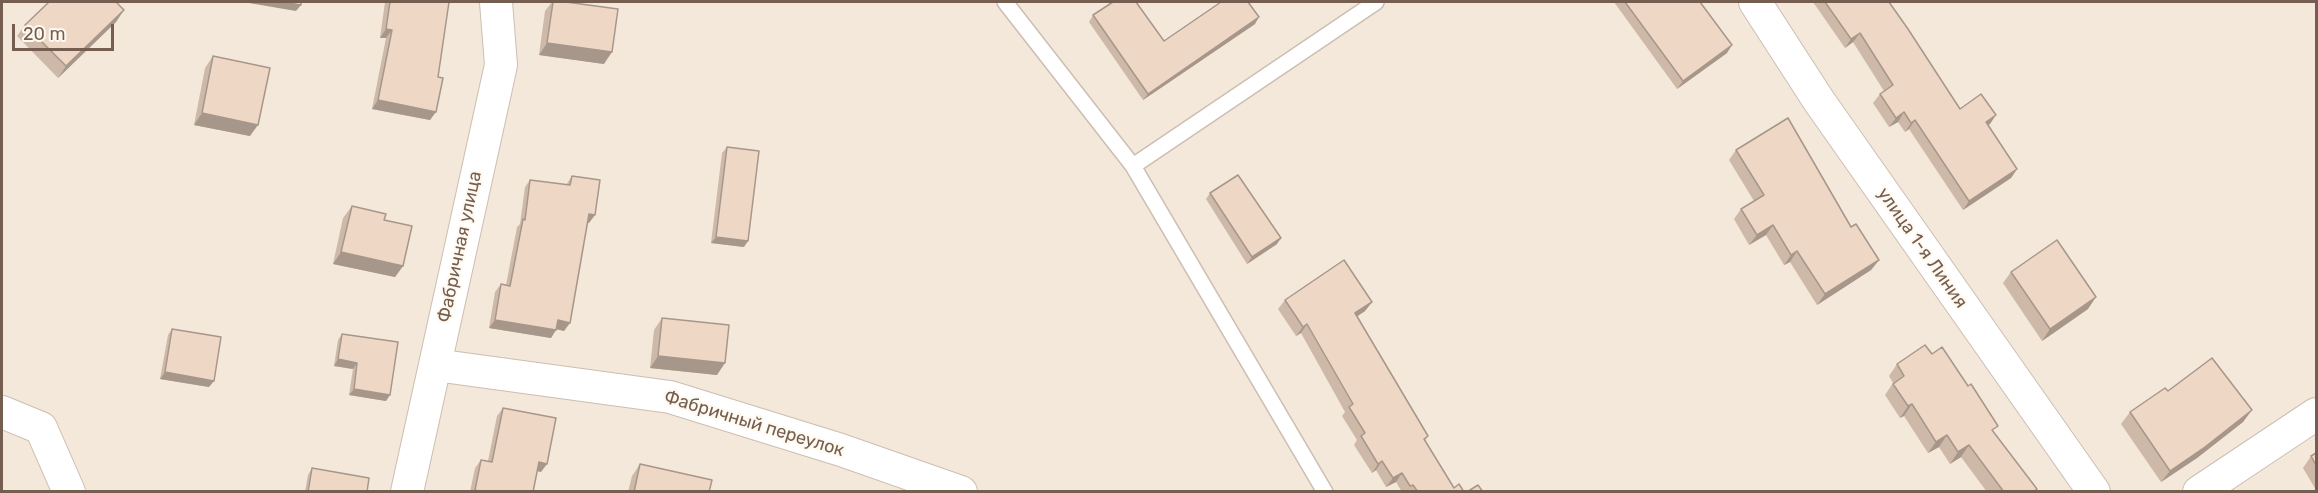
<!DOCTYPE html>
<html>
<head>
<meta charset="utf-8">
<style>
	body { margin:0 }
	#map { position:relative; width:2318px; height:493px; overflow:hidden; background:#fbf6eb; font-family:Rubik,sans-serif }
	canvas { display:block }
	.frame { position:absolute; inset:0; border:3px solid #755e4f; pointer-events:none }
	.scale { position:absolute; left:12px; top:24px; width:102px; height:27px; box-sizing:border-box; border:3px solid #755e4f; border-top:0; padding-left:8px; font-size:18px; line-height:21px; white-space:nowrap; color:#755e4f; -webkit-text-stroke:4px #fef9f1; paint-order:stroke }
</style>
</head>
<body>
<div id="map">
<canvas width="2318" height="493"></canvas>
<div class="frame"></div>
<div class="scale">20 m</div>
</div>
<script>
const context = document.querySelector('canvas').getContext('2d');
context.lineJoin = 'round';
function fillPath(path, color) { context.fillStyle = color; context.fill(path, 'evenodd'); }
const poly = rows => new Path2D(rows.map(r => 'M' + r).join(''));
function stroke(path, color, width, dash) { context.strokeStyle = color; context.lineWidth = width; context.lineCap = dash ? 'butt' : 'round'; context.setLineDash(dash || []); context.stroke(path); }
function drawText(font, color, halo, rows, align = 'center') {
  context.font = font + ' Rubik,sans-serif'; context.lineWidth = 4.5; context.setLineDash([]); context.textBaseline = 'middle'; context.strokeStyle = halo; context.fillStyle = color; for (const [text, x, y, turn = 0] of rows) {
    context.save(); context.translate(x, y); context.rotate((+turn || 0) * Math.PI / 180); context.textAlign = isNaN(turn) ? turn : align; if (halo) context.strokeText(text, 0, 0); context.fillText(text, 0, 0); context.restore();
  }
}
fillPath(poly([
	[2,2,2316,2,2316,491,2,491]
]), '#f3e8da');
const lane = poly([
	[1005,2,1133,166,1325,492],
	[1133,166,1376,2]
]);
const street = poly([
	[1755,2,1819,101,2094,492],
	[435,365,670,397,841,450,961,492],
	[2,412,41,428,69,492],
	[407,492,501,65,496,2],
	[2199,492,2316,414]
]);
stroke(lane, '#cdbeb1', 18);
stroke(street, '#cdbeb1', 34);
stroke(lane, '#fff', 15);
stroke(street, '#fff', 32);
fillPath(poly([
	[385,2,449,2,438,77,430,120,372,109,386,38,380,38],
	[552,2,566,2,604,64,539,55,545,11],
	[1614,2,1700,2,1727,53,1677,89],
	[1813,2,1889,2,1960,109,1990,124,1988,125,2017,169,2011,178,1963,210,1909,129,1905,132,1898,122,1889,127,1873,103,1880,94,1884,91,1853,42,1845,48],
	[1093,15,1164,41,1255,24,1143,100,1089,22],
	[116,22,58,78,17,36,25,25],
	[213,56,250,136,194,125,205,68],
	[727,147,744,247,711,243,722,153],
	[1736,150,1851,227,1879,260,1871,270,1817,305,1790,262,1784,265,1766,235,1749,245,1734,219,1741,209,1754,201,1729,160],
	[572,176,589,223,587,223,564,331,556,329,551,338,489,328,495,292,501,284,506,285,517,227,520,224,525,187,530,180,566,185],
	[1210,193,1277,244,1247,264,1206,199],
	[352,206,403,266,395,277,333,264,343,218],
	[2011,272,2088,309,2042,341,2003,283],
	[1285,300,1372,302,1365,311,1357,316,1428,436,1425,441,1454,488,1464,492,1402,492,1396,482,1386,487,1376,470,1372,473,1354,445,1357,440,1342,416,1345,412,1301,333,1296,336,1278,309],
	[662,318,717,375,650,368,654,330],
	[172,329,209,387,160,379,168,335],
	[342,334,386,401,349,395,353,369,334,366,338,340],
	[1932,354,2037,489,2035,492,1987,492,1961,457,1950,464,1939,447,1928,453,1904,416,1900,418,1885,395,1893,383,1889,376,1897,364],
	[2168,391,2243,422,2197,458,2161,482,2121,424,2130,412],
	[503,408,541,472,537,471,533,492,470,492,475,468,481,460,488,461,497,416],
	[2316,453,2316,490,2303,468,2311,456],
	[640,464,709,492,628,492,632,476],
	[312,468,367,492,305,492,308,475]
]), '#ceb9a9');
fillPath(poly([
	[243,2,282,2,301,5,296,11],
	[124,10,116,22,58,78,66,66],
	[1259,17,1255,24,1143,100,1148,94],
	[386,29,392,30,386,38,380,38],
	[1860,33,1853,42,1845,48,1851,39],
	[547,43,612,52,604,64,539,55],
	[1732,45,1727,53,1677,89,1683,81],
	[378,100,436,112,430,120,372,109],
	[1904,112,1898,122,1889,127,1896,118],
	[202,113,258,125,250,136,194,125],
	[1996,115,1990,124,1979,131,1986,122],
	[1915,120,1909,129,1905,132,1911,123],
	[2017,169,2011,178,1963,210,1969,201],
	[589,214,595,215,589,223,583,222],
	[1773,225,1766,235,1749,245,1757,235],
	[716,237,748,241,744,247,711,243],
	[1281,238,1277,244,1247,264,1252,257],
	[1797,251,1790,262,1784,265,1791,255],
	[341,252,403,266,395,277,333,264],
	[1879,260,1871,270,1817,305,1825,294],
	[2096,297,2088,309,2042,341,2050,329],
	[1372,302,1365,311,1349,322,1355,313],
	[495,320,556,330,551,338,489,328],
	[558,320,570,323,564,331,552,328],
	[1307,324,1301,333,1296,336,1303,327],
	[658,356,725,363,717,375,650,368],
	[338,359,357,363,353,369,334,366],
	[165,372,214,381,209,387,160,379],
	[354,389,390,395,386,401,349,395],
	[1912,404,1904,416,1900,418,1908,406],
	[2252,410,2243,422,2197,458,2161,482,2170,471],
	[1947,435,1939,447,1928,453,1936,442],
	[1969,445,1961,457,1950,464,1958,452],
	[1382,461,1376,470,1372,473,1378,464],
	[539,462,547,464,541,472,533,470],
	[1402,473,1396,482,1386,487,1393,478]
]), '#a7968a');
const building = poly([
	[49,2,116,2,124,10,66,66,25,25,49,2],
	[282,2,301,2,301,5,282,2],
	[390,2,449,2,438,77,443,78,436,112,378,100,392,30,386,29,390,2],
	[553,2,566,2,618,9,612,52,547,43,553,2],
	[1113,2,1136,2,1164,41,1221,2,1248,2,1259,17,1148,94,1093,15,1113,2],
	[1625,2,1700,2,1732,45,1683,81,1625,2],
	[1825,2,1889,2,1908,29,1960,109,1981,94,1996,115,1986,122,2017,169,1969,201,1915,120,1911,123,1904,112,1896,118,1880,94,1893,85,1860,33,1851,39,1825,2],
	[213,56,270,68,258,125,202,113,213,56],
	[1788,118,1851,227,1856,224,1879,260,1825,294,1797,251,1791,255,1773,225,1757,235,1741,209,1764,195,1736,150,1788,118],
	[727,147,759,151,748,241,716,237,727,147],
	[1238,175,1281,238,1252,257,1210,193,1238,175],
	[572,176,600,180,595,215,589,214,570,323,558,320,556,330,495,320,501,284,510,286,523,219,525,220,530,180,570,185,572,176],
	[352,206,386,214,384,220,412,226,403,266,341,252,352,206],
	[2057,240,2096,297,2050,329,2011,272,2057,240],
	[1344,260,1372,302,1355,313,1428,436,1424,439,1454,488,1459,484,1464,492,1418,492,1413,485,1410,486,1402,473,1393,478,1382,461,1378,464,1361,436,1365,433,1349,407,1353,404,1307,324,1303,327,1285,300,1344,260],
	[662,318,729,325,725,363,658,356,662,318],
	[172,329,221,337,214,381,165,372,172,329],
	[342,334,398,342,390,395,354,389,357,363,338,359,342,334],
	[1925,345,1932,354,1942,347,1968,386,1971,384,1998,426,1992,430,2037,489,2033,492,2004,492,1969,445,1958,452,1947,435,1936,442,1912,404,1908,406,1893,384,1904,376,1897,364,1925,345],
	[2212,358,2252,410,2205,447,2170,471,2130,412,2165,388,2168,391,2212,358],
	[503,408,556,418,547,464,539,462,533,492,479,492,479,491,475,490,481,460,492,462,503,408],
	[2316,453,2316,465,2311,456,2316,453],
	[640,464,712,480,709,492,634,492,640,464],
	[312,468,369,478,367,492,308,492,312,468],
	[1478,485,1483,492,1467,492,1478,485]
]);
fillPath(building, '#efd7c5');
stroke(building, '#a7968a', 1.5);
drawText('18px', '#755e4f', '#fef9f1', [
	["Фабричная улица",460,247,-78],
	["улица 1-я Линия",1922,248,55],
	["Фабричный переулок",754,424,17]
]);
</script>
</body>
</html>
